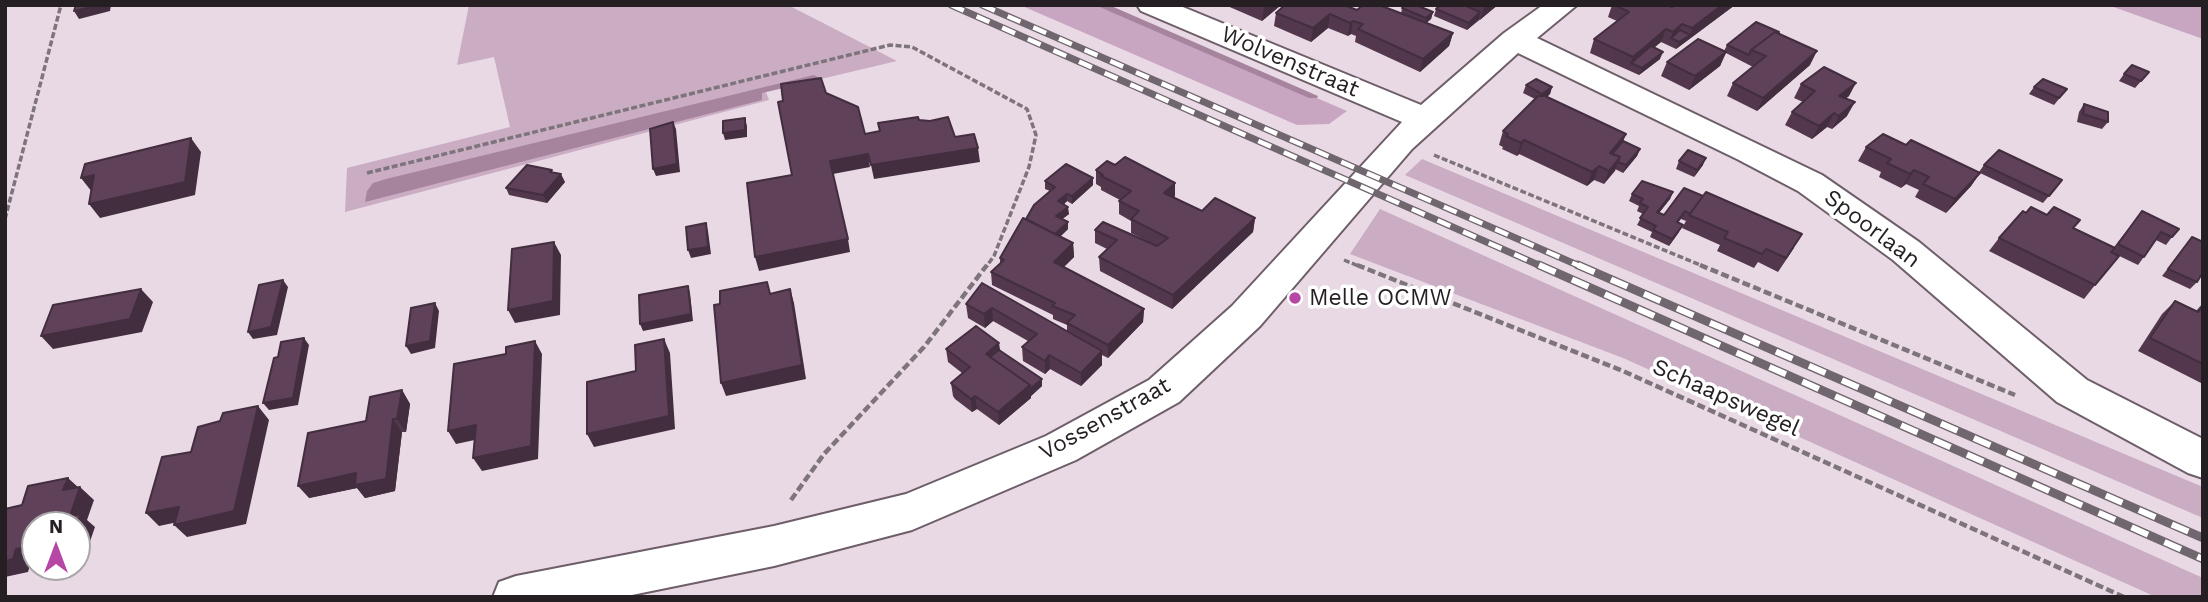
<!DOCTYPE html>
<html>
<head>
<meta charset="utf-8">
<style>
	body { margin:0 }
	#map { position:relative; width:2208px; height:602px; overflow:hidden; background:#e9d9e5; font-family:"Work Sans",sans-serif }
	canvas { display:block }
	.frame { position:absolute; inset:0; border:7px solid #251f23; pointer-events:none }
	.north { position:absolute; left:21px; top:511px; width:70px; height:70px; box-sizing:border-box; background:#fff; border:2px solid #a8a5a7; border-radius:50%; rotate:0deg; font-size:19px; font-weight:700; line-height:28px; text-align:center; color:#251f23 }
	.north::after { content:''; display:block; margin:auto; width:24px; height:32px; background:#b747a5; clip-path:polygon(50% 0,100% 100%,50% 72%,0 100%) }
</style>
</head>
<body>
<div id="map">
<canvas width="2208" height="602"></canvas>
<div class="frame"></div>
<div class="north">N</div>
</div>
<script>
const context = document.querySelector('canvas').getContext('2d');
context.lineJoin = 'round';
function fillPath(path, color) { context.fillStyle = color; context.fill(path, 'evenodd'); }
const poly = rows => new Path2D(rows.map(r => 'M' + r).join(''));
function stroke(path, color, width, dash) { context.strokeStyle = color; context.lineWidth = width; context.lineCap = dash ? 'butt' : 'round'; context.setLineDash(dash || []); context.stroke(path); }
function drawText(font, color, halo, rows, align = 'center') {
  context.font = font + ' "Work Sans",sans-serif'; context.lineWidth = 7; context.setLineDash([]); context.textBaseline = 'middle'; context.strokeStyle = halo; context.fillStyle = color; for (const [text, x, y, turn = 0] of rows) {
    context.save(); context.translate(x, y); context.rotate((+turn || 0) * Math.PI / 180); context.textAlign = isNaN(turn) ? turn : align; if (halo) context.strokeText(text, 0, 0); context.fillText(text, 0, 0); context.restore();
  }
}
fillPath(poly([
	[469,5,788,5,897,61,766,92,769,100,345,212,347,168,510,127,494,57,457,65],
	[1422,159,2203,487,2203,518,1405,175],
	[1380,209,2203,578,2203,597,2156,597,1623,358,1350,254]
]), '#caacc3');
fillPath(poly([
	[1020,5,1100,5,1347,111,1329,124,1297,125],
	[2108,5,2203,5,2203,39]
]), '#c8a5c0');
fillPath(poly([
	[814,75,821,79,762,93,762,100,365,202,367,191,373,183,386,179]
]), '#a6849e');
fillPath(poly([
	[1095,5,1109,5,1318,96,1317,98,1309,98,1095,5]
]), '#a6849e');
const street = poly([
	[1137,5,1178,5,1421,105,1504,33,1543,5,1577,5,1537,38,1822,175,1919,242,2087,380,2203,439,2203,478,2188,473,2057,402,1893,260,1798,191,1737,159,1518,53,1412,149,1260,326,1179,402,1076,460,912,530,774,566,622,597,493,597,499,582,516,576,774,526,906,494,1046,436,1149,380,1232,306,1402,122,1141,11,1137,5]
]);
stroke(street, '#6d5e69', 4);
stroke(poly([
	[1434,155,1705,267],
	[367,173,890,45,912,47,1027,109,1036,135,1029,167,994,256,986,267],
	[5,219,61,5],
	[1344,260,1361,267]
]), '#7e747b', 3.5, [6, 2.5]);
stroke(poly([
	[1357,265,1623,371,2124,597],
	[1700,265,2015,395],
	[791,500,824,454,924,347,987,265]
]), '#7e747b', 4.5, [8, 3.5]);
fillPath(street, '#fff');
const railFar1 = poly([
	[951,5,1543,267],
	[982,5,1582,267]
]);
const rail = poly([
	[1539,265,2203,559],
	[1578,265,2203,538]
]);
stroke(railFar1, '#70666e', 7);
stroke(rail, '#70666e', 9);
stroke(railFar1, '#fff', 4.5, [14]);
stroke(rail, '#fff', 6, [18]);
fillPath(poly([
	[1225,5,1281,5,1262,21],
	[1440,5,1498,5,1467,30,1434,16,1436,9],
	[1612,5,1668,5,1672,7,1675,5,1735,5,1676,49,1661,42,1654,47,1660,59,1639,75,1590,53,1594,39,1617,21,1608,17],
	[1402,8,1433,12,1431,19,1426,23,1453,33,1449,46,1420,72,1355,42,1356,36,1351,34,1348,36,1328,28,1311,42,1274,26,1276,13,1357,10,1401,14],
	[1779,34,1810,65,1757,111,1727,96,1733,83,1753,67,1726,53,1720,66,1689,90,1661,76,1667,62,1724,51,1727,45],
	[2124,74,2143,79,2135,88,2119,81],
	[1801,84,1849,96,1846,98,1847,116,1832,129,1827,127,1812,139,1785,125,1792,112,1803,102,1794,98],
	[1526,85,1552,87,1550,94,1547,97,1623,141,1640,149,1637,156,1623,173,1615,169,1604,184,1594,180,1587,186,1519,154,1517,156,1502,149,1503,147,1499,145,1503,131,1535,99,1523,93],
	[2034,87,2067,89,2054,105,2029,94],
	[2084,104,2108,122,2102,129,2077,122,2079,112],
	[1906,145,1979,172,1984,165,2062,180,2043,203,1980,173,1971,186,1946,213,1915,197,1919,190,1906,184,1901,188,1879,177,1881,172,1858,161,1866,147],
	[1679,161,1703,165,1694,177,1676,169],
	[1115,165,1175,183,1175,196,1174,197,1202,211,1255,218,1253,232,1172,309,1100,271,1099,257,1107,249,1095,243,1095,230,1157,246,1131,233,1131,221,1119,214,1119,201,1120,200,1101,190,1101,187,1096,184,1096,170],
	[1045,181,1093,185,1072,204,1067,201,1064,204,1069,214,1062,219,1068,222,1068,229,1060,237,1073,243,1074,257,1064,267,1144,309,1143,322,1108,358,1102,355,1102,365,1081,386,1050,369,1045,374,1023,361,1022,347,1028,341,993,321,985,328,968,318,966,304,982,283,1067,332,1067,325,1053,319,1053,315,992,285,991,272,1000,263,1000,258,1026,219,1050,191,1045,189],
	[565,182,547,203,509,195,506,188],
	[1684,188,1794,248,1778,272,1758,262,1754,268,1717,251,1720,245,1682,228,1686,221,1681,219,1678,223,1679,232,1669,246,1650,237,1652,232,1637,225,1643,214,1637,211,1639,206,1629,201,1632,194,1673,192,1670,199,1659,213,1664,215],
	[2142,211,2172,237,2166,245,2156,240,2138,265,2111,252,2095,285,2084,299,1989,251,1999,238,2074,228,2114,247],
	[2192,237,2197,282,2190,289,2162,276],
	[2175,301,2196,311,2203,303,2203,384,2138,351,2162,314],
	[946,349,1000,351,1042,379,1042,386,1031,396,1031,398,999,425,977,409,972,412,955,399,953,396,951,383,962,373,948,362],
	[402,390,410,404,406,432,402,432,395,491,365,498,357,488,309,498]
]), '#53384d');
fillPath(poly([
	[101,5,111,5,110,11,79,19,74,11],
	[1267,5,1281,5,1262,21,1264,8],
	[1486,5,1496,5,1495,7,1480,20,1484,7],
	[1722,5,1735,5,1676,49,1679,42,1690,35,1692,28],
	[1433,12,1431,19,1424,25,1426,18],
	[1480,12,1479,19,1467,30,1469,23],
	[1330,14,1328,28,1311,42,1313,28],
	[1353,21,1351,34,1348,36,1350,23],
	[1682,24,1677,37,1671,38,1673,32],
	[1666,29,1661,42,1634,65,1631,63,1628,70,1633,57],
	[1453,33,1449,46,1420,72,1423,59],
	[1817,51,1810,65,1757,111,1763,98],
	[1663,52,1660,59,1639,75,1642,68],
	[1726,52,1720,66,1689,90,1695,76],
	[1856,83,1849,96,1832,109,1839,96],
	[1552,87,1550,94,1540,102,1542,94],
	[1855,102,1847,116,1832,129,1839,116],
	[1834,113,1827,127,1812,139,1819,126],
	[745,118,747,126,747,137,725,140,723,133],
	[673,122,676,129,680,172,656,176,653,169],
	[1626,134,1621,147,1611,159,1610,153],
	[191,138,201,152,195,195,100,218,89,204],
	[1524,140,1519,154,1517,156,1521,143],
	[978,148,980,162,874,179,871,165],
	[1640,149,1637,156,1623,173,1626,165],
	[868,154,870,167,833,174,830,161],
	[1620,157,1615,171,1604,184,1609,171],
	[1706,158,1703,165,1694,177,1697,170],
	[1599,166,1594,180,1587,186,1592,172],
	[1914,170,1906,184,1901,188,1910,174],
	[1980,173,1971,186,1946,213,1955,199],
	[561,174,565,182,547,203,543,195],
	[94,175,92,192,81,178],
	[1093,178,1093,185,1072,204,1072,196],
	[1175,183,1175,196,1163,206,1164,193],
	[1673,192,1670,199,1654,219,1657,212],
	[1067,194,1067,201,1059,209,1058,201],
	[1068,207,1069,214,1056,224,1056,216],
	[1255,218,1253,232,1172,309,1173,295],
	[1068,222,1068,229,1051,245,1051,238],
	[706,223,708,231,711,254,691,258,688,250],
	[1683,225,1679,232,1669,246,1672,239],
	[848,239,850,252,759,271,755,257],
	[554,242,561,255,560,315,515,323,508,310],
	[1073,243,1074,257,1055,275,1054,262],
	[283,280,288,287,277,335,253,339,248,332],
	[688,286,690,293,693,321,643,331,640,324],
	[141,289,153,302,142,332,53,349,41,336],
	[790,289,794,303,806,379,726,396,721,383],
	[435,303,439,311,435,348,411,354,406,346],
	[992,308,993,321,985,328,984,314],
	[1144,309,1143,322,1108,358,1108,345],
	[304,338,309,345,298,405,269,410,263,403],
	[664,339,670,353,675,429,594,447,587,434],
	[535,341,542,354,538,459,482,471,473,458],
	[999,343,1001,356,991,363,986,354],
	[1102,351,1102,365,1081,386,1081,373],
	[1049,355,1050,369,1045,374,1045,361],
	[1042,379,1042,386,1031,396,1031,398,999,425,998,412,1030,385],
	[402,390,410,404,406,432,397,419],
	[975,396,977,409,972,412,971,399],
	[258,406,269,420,246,524,187,537,174,525],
	[393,419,402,432,395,491,365,498,357,488,309,498,298,486],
	[476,425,484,438,456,444,448,431],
	[68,478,80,489,80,487,94,500,87,520,95,527,85,556,77,558,77,525,70,516,63,490],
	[179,507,192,519,159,526,146,513],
	[35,545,35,561,31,562,28,572,5,577,5,561,16,549]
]), '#432e3f');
const building = poly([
	[76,5,101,5,74,11,76,5],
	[1285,5,1344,5,1357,10,1363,5,1379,5,1453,33,1423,59,1358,29,1363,24,1353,21,1350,23,1330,14,1313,28,1276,13,1285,5],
	[1406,5,1416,5,1433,12,1426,18,1402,8,1406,5],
	[1440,5,1464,5,1480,12,1469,23,1436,9,1440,5],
	[1615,5,1668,5,1672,7,1675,5,1722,5,1692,28,1682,24,1673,32,1666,29,1633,57,1594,39,1629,12,1615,5],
	[1756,22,1779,32,1778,33,1775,32,1751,50,1749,55,1727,45,1756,22],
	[1680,30,1690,35,1679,42,1671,38,1680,30],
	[1775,32,1817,51,1763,98,1733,83,1766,56,1751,50,1775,32],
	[1698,39,1726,52,1695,76,1667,62,1698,39],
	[1651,46,1663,52,1642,68,1631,63,1651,46],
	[2132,65,2149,72,2141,81,2124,74,2132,65],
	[1824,67,1856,83,1839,96,1855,102,1839,116,1834,113,1819,126,1792,112,1815,91,1801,84,1824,67],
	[821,78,826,93,858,107,865,134,880,131,878,123,918,117,919,120,930,121,948,117,955,137,974,134,978,148,871,165,868,154,830,161,848,239,755,257,747,183,792,175,778,102,783,101,781,84,821,78],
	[1536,79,1552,87,1542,94,1526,85,1536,79],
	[2043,79,2067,89,2059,98,2034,87,2043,79],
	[1538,96,1545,96,1626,134,1610,153,1620,157,1609,171,1599,166,1592,172,1524,140,1521,143,1506,136,1508,134,1503,131,1538,96],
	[2084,104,2108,112,2108,122,2083,114,2084,104],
	[745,118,745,130,723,133,723,121,745,118],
	[673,122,677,164,653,169,650,129,673,122],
	[1883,134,1906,145,1911,140,1980,173,1955,199,1923,184,1929,177,1914,170,1910,174,1887,163,1891,159,1866,147,1883,134],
	[191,138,185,182,89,204,94,175,81,178,85,164,191,138],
	[1623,141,1640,149,1626,165,1618,162,1620,157,1612,154,1623,141],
	[1688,150,1706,158,1697,170,1679,161,1688,150],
	[1999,150,2062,180,2049,196,1984,165,1999,150],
	[1125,157,1175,183,1164,193,1202,211,1215,198,1255,218,1173,295,1099,257,1117,240,1095,230,1103,222,1157,246,1168,238,1131,219,1139,211,1119,201,1131,191,1101,176,1103,175,1096,170,1107,161,1115,165,1125,157],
	[1066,164,1093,178,1072,196,1067,194,1058,201,1068,207,1056,216,1068,222,1055,234,1026,219,1034,205,1055,187,1045,181,1066,164],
	[527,165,552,170,550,172,561,174,543,195,506,188,527,165],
	[1642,181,1673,192,1657,212,1664,215,1684,188,1703,196,1690,214,1685,211,1677,222,1683,225,1672,239,1653,230,1656,226,1640,218,1648,207,1640,203,1643,199,1632,194,1642,181],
	[1706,192,1802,234,1786,258,1766,249,1762,254,1724,238,1728,232,1689,215,1706,192],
	[2031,207,2047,215,2054,207,2080,220,2073,228,2115,248,2111,252,2119,256,2095,285,1999,238,2023,211,2026,213,2031,207],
	[2142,211,2179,229,2172,237,2161,232,2144,257,2118,244,2142,211],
	[1023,218,1073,243,1054,262,1144,309,1108,345,1067,323,1075,315,1052,306,1055,303,991,272,1004,260,1000,258,1023,218],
	[706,223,708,247,688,250,686,227,706,223],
	[2192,237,2203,242,2203,272,2197,282,2168,269,2192,237],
	[554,242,553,301,508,310,512,249,554,242],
	[283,280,271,327,248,332,259,285,283,280],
	[767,282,770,294,790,289,802,365,721,383,714,305,720,304,720,291,767,282],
	[982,283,1102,351,1081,373,1049,355,1045,361,1022,347,1037,334,992,308,984,314,966,304,982,283],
	[688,286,691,314,640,324,639,295,688,286],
	[141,289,130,319,41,336,53,305,141,289],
	[2175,301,2198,312,2203,306,2203,364,2150,338,2175,301],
	[435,303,430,341,406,346,411,308,435,303],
	[976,326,999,343,986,354,1030,385,998,412,975,396,971,399,953,385,951,383,970,367,946,349,976,326],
	[304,338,293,398,263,403,274,358,278,357,281,342,304,338],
	[664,339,669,416,587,434,587,382,636,371,635,345,664,339],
	[535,341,531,446,473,458,476,425,448,431,454,364,506,354,506,347,535,341],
	[999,350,1042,379,1030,389,1030,385,990,357,999,350],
	[402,390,397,419,393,419,386,479,355,485,356,473,298,486,308,433,366,421,370,397,402,390],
	[258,406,234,511,174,525,179,507,146,513,162,457,191,452,198,427,220,421,223,413,258,406],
	[68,478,63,490,80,487,70,516,81,514,77,525,35,525,35,545,16,549,13,559,5,561,5,509,22,505,28,486,68,478]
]);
fillPath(building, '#60415a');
stroke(building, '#432e3f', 2);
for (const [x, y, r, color] of [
	[1295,298,7,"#b747a5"]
]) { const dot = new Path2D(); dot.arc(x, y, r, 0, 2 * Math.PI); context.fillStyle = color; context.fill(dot); stroke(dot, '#fff', 2.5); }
drawText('23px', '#251f23', '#fff', [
	["Wolvenstraat",1290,62,23],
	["Spoorlaan",1872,229,37],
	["Schaapswegel",1726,398,24],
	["Vossenstraat",1105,419,-29]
]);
drawText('23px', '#251f23', '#fff', [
	["Melle OCMW",1309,298]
], 'left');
</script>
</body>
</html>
